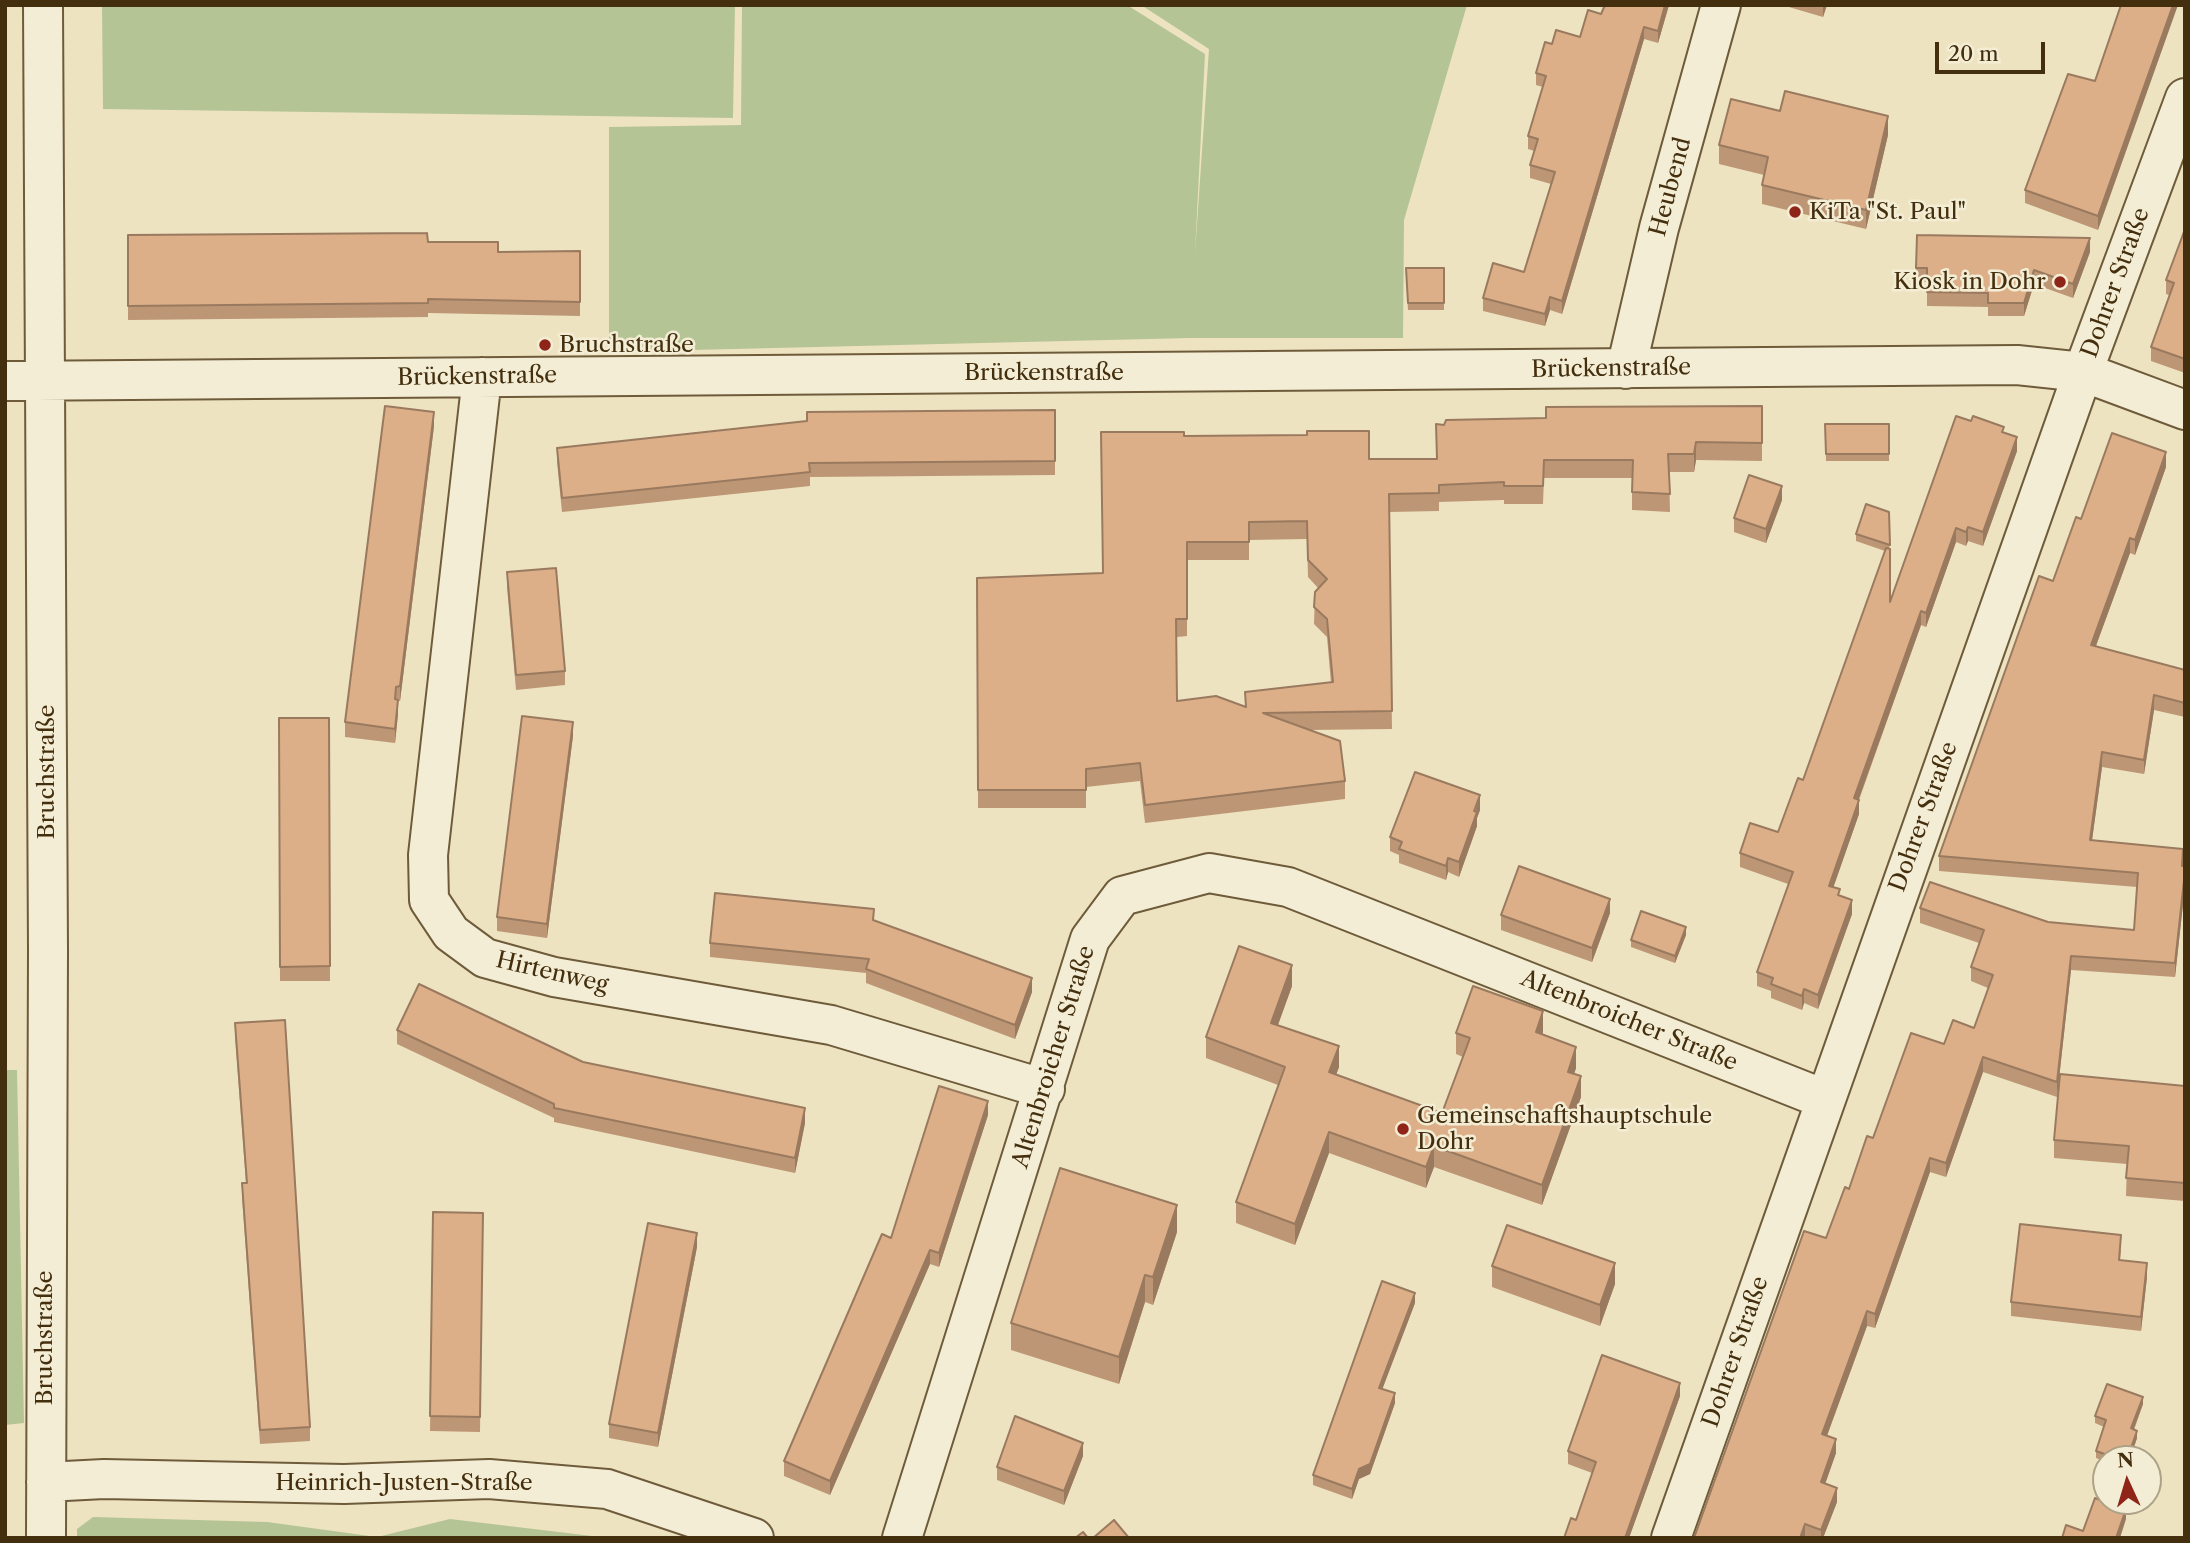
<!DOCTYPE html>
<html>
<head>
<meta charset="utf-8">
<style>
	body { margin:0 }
	#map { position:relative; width:2190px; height:1543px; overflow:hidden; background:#eee3c0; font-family:"Libre Caslon Text",serif }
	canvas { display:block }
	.frame { position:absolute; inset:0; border:7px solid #432e0d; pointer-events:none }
	.north { position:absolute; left:2092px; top:1445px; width:70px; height:70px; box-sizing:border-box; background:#f4edd6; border:2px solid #ada186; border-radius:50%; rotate:356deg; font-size:19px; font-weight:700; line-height:28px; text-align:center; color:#432e0d }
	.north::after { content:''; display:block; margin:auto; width:24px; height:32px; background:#8f2418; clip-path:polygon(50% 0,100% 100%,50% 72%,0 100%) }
	.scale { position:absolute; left:1935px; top:42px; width:110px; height:32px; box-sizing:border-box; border:4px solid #432e0d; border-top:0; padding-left:9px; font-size:21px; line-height:24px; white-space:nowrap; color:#432e0d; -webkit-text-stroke:5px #f4edd6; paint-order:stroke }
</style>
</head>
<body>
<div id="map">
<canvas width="2190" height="1543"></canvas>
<div class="frame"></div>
<div class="north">N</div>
<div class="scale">20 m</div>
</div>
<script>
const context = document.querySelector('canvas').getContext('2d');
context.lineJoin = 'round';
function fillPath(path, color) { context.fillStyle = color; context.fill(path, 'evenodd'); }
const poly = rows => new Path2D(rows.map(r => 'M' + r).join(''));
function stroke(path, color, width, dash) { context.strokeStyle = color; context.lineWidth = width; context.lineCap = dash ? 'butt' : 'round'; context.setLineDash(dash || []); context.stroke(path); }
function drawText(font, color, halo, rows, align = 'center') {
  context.font = font + ' "Libre Caslon Text",serif'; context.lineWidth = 5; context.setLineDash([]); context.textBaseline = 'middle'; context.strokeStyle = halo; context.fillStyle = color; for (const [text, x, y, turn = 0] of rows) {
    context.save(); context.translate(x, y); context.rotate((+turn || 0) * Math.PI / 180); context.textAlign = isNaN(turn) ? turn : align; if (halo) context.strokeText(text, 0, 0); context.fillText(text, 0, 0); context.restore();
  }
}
fillPath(poly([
	[102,5,735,5,733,118,103,109],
	[742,5,1127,5,1205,54,1195,253,1209,49,1141,5,1467,5,1404,220,1403,338,1190,338,609,352,609,127,741,125],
	[5,1070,17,1070,24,1423,5,1425],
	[93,1517,267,1522,377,1537,450,1519,609,1538,77,1538,77,1529]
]), '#b5c495');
const minor = poly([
	[43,5,48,952,46,1538],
	[1626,369,1659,228,1721,5],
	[482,377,428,855,429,900,451,933,485,958,554,977,831,1025,1045,1089],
	[5,381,2017,365,2083,372,2185,410],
	[46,1482,104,1479,344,1484,489,1479,607,1489,754,1538],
	[902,1538,1090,939,1122,896,1209,873,1288,887,1824,1099],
	[1671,1538,2083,372,2185,98]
]);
stroke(minor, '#6e5b3a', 42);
stroke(minor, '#f4edd6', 38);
fillPath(poly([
	[1669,5,1658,43,1644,39,1562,314,1550,310,1545,326,1483,311,1483,298,1524,272,1551,184,1530,178,1530,165,1534,151,1528,149,1528,136,1543,87,1536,85,1536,73,1552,44,1580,37,1601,14],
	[1782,5,1827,5,1823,17],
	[2121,5,2098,230,2025,203,2025,190,2095,81],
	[1888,135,1866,229,1762,204,1762,185,1764,175,1719,164,1719,145],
	[2185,212,2185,373,2151,361,2151,347,2169,295,2166,294,2166,280,2184,230,2183,230,2183,216],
	[128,235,428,242,498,252,580,251,580,316,428,313,428,317,128,320],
	[2090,252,2073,298,2034,284,2024,316,1988,316,1988,307,1927,306,1927,282,1916,281,1916,268],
	[1444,268,1444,310,1408,310,1406,275],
	[1762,406,1762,461,1696,460,1694,472,1669,472,1670,512,1632,510,1632,478,1544,478,1543,504,1504,504,1504,500,1439,502,1439,511,1389,512,1392,729,1310,730,1345,781,1345,799,1145,823,1140,781,1086,787,1086,808,978,808,977,578,1103,573,1184,436,1369,459,1436,459,1444,425,1546,418],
	[1307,539,1308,577,1318,588,1315,592,1314,624,1327,637,1331,683,1245,692,1245,707,1177,701,1177,637,1187,636,1187,560,1249,560,1249,540],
	[1055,410,1055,475,810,477,810,486,562,512,557,462,557,448],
	[1825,424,1889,424,1889,461,1826,461],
	[434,426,400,701,398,701,398,714,395,743,345,737,345,722],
	[2004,433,2017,451,1983,546,1968,541,1966,546,1956,542,1926,627,1921,625,1859,800,1859,814,1833,887,1852,914,1818,1009,1804,1003,1802,1010,1771,998,1771,991,1757,986,1757,972,1788,884,1740,867,1740,853,1778,832,1803,780,1885,551,1856,541,1856,534,1889,512,1890,602],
	[2166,467,2135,555,2130,553,2096,646,2185,670,2185,717,2154,710,2144,774,2102,767,2092,840,2185,866,2185,886,2175,977,2071,970,2057,1097,1983,1072,1946,1177,1930,1172,1875,1328,1867,1326,1827,1436,1836,1453,1825,1483,1837,1502,1823,1538,1694,1538,1826,1238,1873,1138,1944,1044,1974,1028,1988,988,1971,981,1971,967,1979,943,1920,923,1920,908,2048,922,2134,930,2137,887,1939,871,1939,856,2053,581,2081,519],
	[1782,500,1766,543,1734,532,1734,518],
	[507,572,565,671,565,685,516,690,507,587],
	[279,718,329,718,330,981,280,981],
	[573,736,547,938,497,931,497,917],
	[1480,810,1477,818,1477,826,1459,877,1448,872,1446,880,1399,863,1399,855,1390,851,1390,837],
	[1610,913,1592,962,1501,930,1501,915],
	[874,920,1032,992,1015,1039,866,983,866,973,710,957,710,943],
	[1686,935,1675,963,1631,947,1631,940],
	[1292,986,1278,1025,1339,1067,1336,1075,1442,1113,1463,1057,1456,1054,1456,1033,1543,1032,1542,1034,1576,1068,1574,1074,1581,1097,1542,1205,1434,1167,1426,1188,1329,1153,1295,1245,1236,1223,1236,1202,1278,1085,1206,1058,1206,1037],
	[235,1023,310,1427,310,1441,260,1444,242,1197,242,1183,246,1183,235,1037],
	[397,1030,583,1062,805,1123,795,1173,554,1122,554,1118,397,1044],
	[2185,1086,2185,1201,2126,1196,2127,1164,2054,1158,2054,1140],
	[988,1115,939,1267,930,1264,830,1495,784,1476,784,1461,891,1238],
	[433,1212,483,1213,480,1432,430,1431],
	[1177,1232,1153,1305,1145,1302,1119,1384,1011,1350,1011,1323],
	[697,1247,658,1447,609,1438,609,1424],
	[2121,1250,2120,1260,2147,1277,2141,1331,2011,1316,2011,1302],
	[1492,1266,1615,1284,1600,1326,1492,1287],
	[1415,1303,1382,1389,1395,1403,1370,1474,1359,1479,1352,1499,1313,1485,1313,1475],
	[1680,1396,1629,1538,1564,1538,1576,1520,1592,1473,1568,1464,1568,1451],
	[2143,1404,2134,1430,2137,1438,2130,1459,2106,1459,2106,1462,2096,1458,2096,1451,2104,1427,2095,1423,2095,1416],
	[1083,1456,1064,1505,997,1480,997,1467]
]), '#bd9675');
fillPath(poly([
	[1665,5,1669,5,1658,43,1658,31],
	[1823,5,1827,5,1823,17],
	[2173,5,2178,5,2098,230,2098,216],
	[1644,27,1644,39,1562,314,1562,301],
	[1888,116,1888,135,1866,229,1866,210],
	[2090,238,2090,252,2073,298,2073,284],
	[2034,270,2034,284,2024,316,2024,303],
	[1550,297,1550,310,1545,326,1545,314],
	[434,412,434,426,400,701,400,686],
	[2017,437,2017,451,1983,546,1983,532],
	[1696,442,1696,460,1694,472,1694,454],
	[2166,452,2166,467,2135,555,2135,540],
	[1782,486,1782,500,1766,543,1766,529],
	[1968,527,1968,541,1966,546,1966,532],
	[1956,528,1956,542,1926,627,1926,613],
	[2130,538,2130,553,2091,659,2091,645],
	[1921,611,1921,625,1854,812,1854,798],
	[2154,695,2154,710,2144,774,2144,760],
	[398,700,398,714,395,743,395,729],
	[573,722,573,736,547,938,547,924],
	[2102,752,2102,767,2090,855,2090,840],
	[1480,795,1480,810,1477,818,1477,826,1459,877,1459,862],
	[1859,800,1859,814,1829,900,1829,886],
	[1448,858,1448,872,1446,880,1446,866],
	[2185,871,2185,886,2175,977,2175,963],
	[1610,899,1610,913,1592,962,1592,948],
	[1852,900,1852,914,1818,1009,1818,995],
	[1686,927,1686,935,1675,963,1675,956],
	[2071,956,2071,970,2057,1097,2057,1082],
	[1292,965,1292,986,1271,1044,1271,1023],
	[1032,978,1032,992,1015,1039,1015,1025],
	[1804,989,1804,1003,1802,1010,1802,996],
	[1543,1011,1543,1032,1536,1053,1536,1032],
	[1339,1046,1339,1067,1329,1093,1329,1072],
	[1576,1047,1576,1068,1568,1093,1568,1072],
	[1983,1057,1983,1072,1946,1177,1946,1163],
	[1581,1076,1581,1097,1542,1205,1542,1185],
	[988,1101,988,1115,939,1267,939,1253],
	[805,1108,805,1123,795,1173,795,1158],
	[1329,1132,1329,1153,1295,1245,1295,1224],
	[1434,1146,1434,1167,1426,1188,1426,1167],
	[1930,1158,1930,1172,1875,1328,1875,1314],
	[1177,1205,1177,1232,1153,1305,1153,1277],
	[697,1233,697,1247,658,1447,658,1433],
	[930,1250,930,1264,830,1495,830,1481],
	[1615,1263,1615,1284,1600,1326,1600,1305],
	[2147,1263,2147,1277,2141,1331,2141,1317],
	[1145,1275,1145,1302,1119,1384,1119,1357],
	[1415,1293,1415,1303,1379,1398,1379,1388],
	[1867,1311,1867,1326,1822,1449,1822,1434],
	[1680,1383,1680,1396,1629,1538,1625,1538],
	[1395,1393,1395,1403,1370,1474,1359,1479,1352,1499,1352,1489,1359,1469],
	[2143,1397,2143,1404,2131,1436,2131,1428],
	[2137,1431,2137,1438,2130,1459,2127,1459],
	[1836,1439,1836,1453,1821,1496,1821,1482],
	[1083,1443,1083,1456,1064,1505,1064,1491],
	[1837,1488,1837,1502,1823,1538,1821,1538,1821,1530],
	[2126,1509,2126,1519,2120,1538,2116,1538],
	[1805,1524,1805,1538,1800,1538]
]), '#9a7a5f');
const building = poly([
	[1605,5,1665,5,1658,31,1644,27,1562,301,1550,297,1545,314,1483,298,1493,263,1524,272,1555,172,1530,165,1538,139,1528,136,1546,76,1536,73,1545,42,1552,44,1556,30,1580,37,1588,10,1601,14,1605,5],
	[2121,5,2173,5,2098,216,2025,190,2068,74,2095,81,2121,5],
	[1785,91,1888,116,1866,210,1762,185,1768,157,1719,145,1731,99,1780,111,1785,91],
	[2185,229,2185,359,2151,347,2174,283,2166,280,2185,229],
	[427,233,428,242,498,242,498,252,580,251,580,302,428,299,428,303,128,306,128,235,427,233],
	[1917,235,2090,238,2073,284,2034,270,2024,303,1988,303,1988,293,1927,292,1927,268,1916,268,1917,235],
	[1406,268,1444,268,1444,303,1408,303,1406,268],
	[385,406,434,412,400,686,396,687,395,699,398,700,395,729,345,722,385,406],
	[1762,406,1762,443,1696,442,1694,454,1668,454,1670,494,1632,492,1633,460,1544,460,1543,486,1504,486,1504,482,1439,485,1439,493,1389,494,1392,711,1263,713,1340,741,1345,781,1145,805,1140,763,1086,769,1086,790,978,790,977,578,1103,573,1101,432,1184,432,1184,436,1307,435,1307,431,1369,431,1369,459,1437,459,1436,424,1444,425,1446,420,1546,418,1546,407,1762,406],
	[1307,521,1308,560,1327,579,1315,592,1314,607,1327,619,1333,682,1245,692,1246,707,1216,696,1177,701,1176,619,1187,619,1187,542,1249,542,1249,522,1307,521],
	[1055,410,1055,461,809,463,810,472,562,498,557,448,807,421,807,412,1055,410],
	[1956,416,1971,421,1973,416,2004,427,2002,432,2017,437,1983,532,1968,527,1966,532,1956,528,1926,613,1921,611,1854,798,1859,800,1829,886,1840,889,1838,895,1852,900,1818,995,1804,989,1802,996,1771,984,1773,978,1757,972,1793,872,1740,853,1750,823,1778,832,1798,778,1803,780,1886,548,1890,549,1890,602,1956,416],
	[1825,424,1889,424,1889,454,1826,454,1825,424],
	[2112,433,2166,452,2135,540,2130,538,2091,645,2185,670,2185,703,2154,695,2144,760,2102,752,2090,840,2183,849,2182,866,2185,866,2185,871,2175,963,2071,956,2057,1082,1983,1057,1946,1163,1930,1158,1875,1314,1867,1311,1822,1434,1836,1439,1821,1482,1837,1488,1821,1530,1805,1524,1800,1538,1694,1538,1804,1231,1826,1238,1845,1187,1849,1189,1867,1136,1873,1138,1911,1033,1944,1044,1953,1020,1974,1028,1993,975,1971,967,1984,930,1920,908,1930,882,2048,922,2134,930,2138,873,1939,856,2039,576,2053,581,2076,517,2081,519,2112,433],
	[1749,475,1782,486,1766,529,1734,518,1749,475],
	[1866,504,1889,512,1890,545,1856,534,1866,504],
	[556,568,565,671,516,675,507,572,556,568],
	[522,716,573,722,547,924,497,917,522,716],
	[279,718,329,718,330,966,280,967,279,718],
	[1415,772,1480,795,1474,811,1477,812,1459,862,1448,858,1446,866,1399,849,1402,842,1390,837,1415,772],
	[1519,866,1610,899,1592,948,1501,915,1519,866],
	[715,893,874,909,873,920,1032,978,1015,1025,866,969,869,959,710,943,715,893],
	[1641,911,1686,927,1675,956,1631,940,1641,911],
	[1239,946,1292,965,1271,1023,1339,1046,1329,1072,1442,1113,1470,1038,1456,1033,1473,986,1543,1011,1536,1032,1576,1047,1568,1072,1581,1076,1542,1185,1434,1146,1426,1167,1329,1132,1295,1224,1236,1202,1285,1067,1206,1037,1239,946],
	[419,984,583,1062,805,1108,795,1158,554,1108,554,1104,397,1030,419,984],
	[285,1020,310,1427,260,1430,242,1183,247,1183,235,1023,285,1020],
	[2060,1074,2185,1086,2185,1183,2126,1178,2129,1146,2054,1140,2060,1074],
	[939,1086,988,1101,939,1253,930,1250,830,1481,784,1461,882,1234,891,1238,939,1086],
	[1060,1168,1177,1205,1153,1277,1145,1275,1119,1357,1011,1323,1060,1168],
	[433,1212,483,1213,480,1417,430,1416,433,1212],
	[648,1223,697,1233,658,1433,609,1424,648,1223],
	[2020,1224,2121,1235,2119,1260,2147,1263,2141,1317,2011,1302,2020,1224],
	[1507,1225,1615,1263,1600,1305,1492,1266,1507,1225],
	[1382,1281,1415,1293,1379,1388,1395,1393,1370,1464,1359,1469,1352,1489,1313,1475,1382,1281],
	[1602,1355,1680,1383,1625,1538,1564,1538,1571,1518,1576,1520,1596,1462,1568,1451,1602,1355],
	[2107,1384,2143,1397,2131,1428,2137,1431,2127,1459,2119,1459,2096,1451,2106,1420,2095,1416,2107,1384],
	[1015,1416,1083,1443,1064,1491,997,1467,1015,1416],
	[2095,1498,2126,1509,2116,1538,2062,1538,2066,1525,2083,1531,2095,1498],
	[1114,1520,1129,1538,1093,1538,1114,1520],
	[1083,1532,1088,1538,1075,1538,1083,1532]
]);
fillPath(building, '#dcaf88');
stroke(building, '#9a7a5f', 2);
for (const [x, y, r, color] of [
	[1795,212,7,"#8f2418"],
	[2060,282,7,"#8f2418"],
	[545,345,7,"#8f2418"],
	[1403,1129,7,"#8f2418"]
]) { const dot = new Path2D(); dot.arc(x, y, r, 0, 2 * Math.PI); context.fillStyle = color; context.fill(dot); stroke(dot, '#f4edd6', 2.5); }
drawText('23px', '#432e0d', '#f4edd6', [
	["Heubend",1671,187,-75],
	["Dohrer Straße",2116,283,-70],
	["Brückenstraße",1611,369,-1],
	["Brückenstraße",1044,373],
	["Brückenstraße",477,377,-1],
	["Bruchstraße",47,772,-90],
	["Dohrer Straße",1924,817,-70],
	["Hirtenweg",552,973,13],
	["Altenbroicher Straße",1629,1021,22],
	["Altenbroicher Straße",1054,1057,-73],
	["Bruchstraße",45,1338,-90],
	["Dohrer Straße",1736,1352,-71],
	["Heinrich-Justen-Straße",404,1483]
]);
drawText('23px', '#432e0d', '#f4edd6', [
	["KiTa \"St. Paul\"",1809,212],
	["Kiosk in Dohr",2046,282,"right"],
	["Bruchstraße",559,345],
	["Gemeinschaftshauptschule",1417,1116],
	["Dohr",1417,1142]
], 'left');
</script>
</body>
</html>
